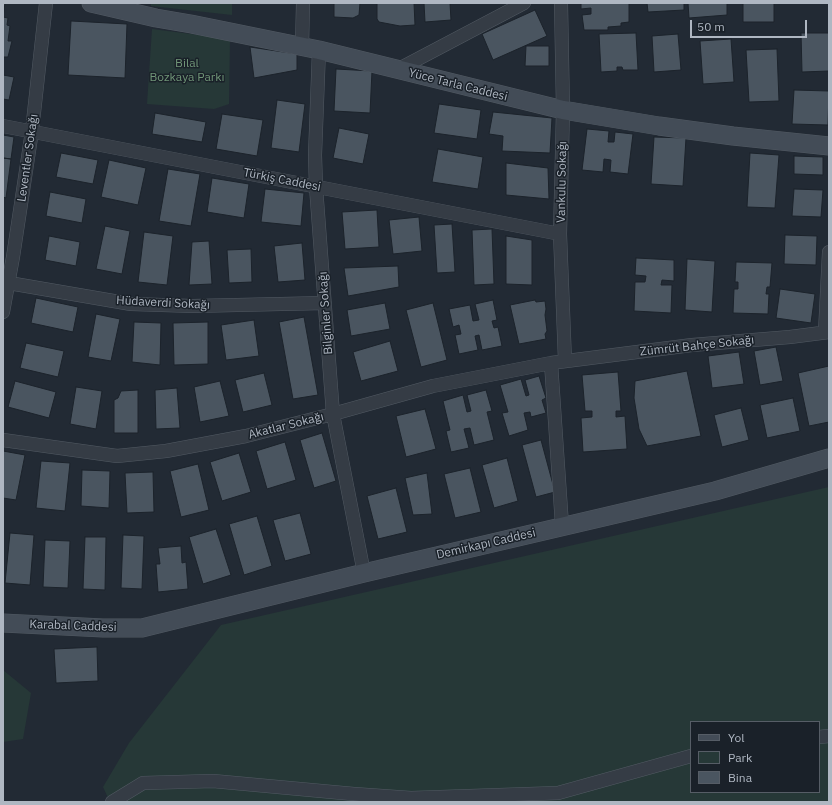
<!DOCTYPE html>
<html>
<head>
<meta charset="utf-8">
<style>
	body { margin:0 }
	#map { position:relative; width:832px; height:805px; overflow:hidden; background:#222a34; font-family:"IBM Plex Sans",sans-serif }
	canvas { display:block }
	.frame { position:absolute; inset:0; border:4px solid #afb7c2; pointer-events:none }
	.legend { position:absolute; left:690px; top:721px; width:130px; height:72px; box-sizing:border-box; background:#1a2129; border:1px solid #565d66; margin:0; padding:5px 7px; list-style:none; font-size:12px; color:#afb7c2 }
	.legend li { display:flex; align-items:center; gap:8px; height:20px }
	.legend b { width:20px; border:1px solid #565d66 }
	.scale { position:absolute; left:690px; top:20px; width:117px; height:18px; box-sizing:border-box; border:2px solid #afb7c2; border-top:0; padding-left:5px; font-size:12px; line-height:14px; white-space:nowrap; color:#afb7c2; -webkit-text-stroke:3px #1a2129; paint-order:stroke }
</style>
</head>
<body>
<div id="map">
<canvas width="832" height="805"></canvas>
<div class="frame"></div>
<ul class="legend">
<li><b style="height:5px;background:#434c57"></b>Yol</li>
<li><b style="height:11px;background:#263837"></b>Park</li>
<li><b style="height:11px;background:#4a5560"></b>Bina</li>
</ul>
<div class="scale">50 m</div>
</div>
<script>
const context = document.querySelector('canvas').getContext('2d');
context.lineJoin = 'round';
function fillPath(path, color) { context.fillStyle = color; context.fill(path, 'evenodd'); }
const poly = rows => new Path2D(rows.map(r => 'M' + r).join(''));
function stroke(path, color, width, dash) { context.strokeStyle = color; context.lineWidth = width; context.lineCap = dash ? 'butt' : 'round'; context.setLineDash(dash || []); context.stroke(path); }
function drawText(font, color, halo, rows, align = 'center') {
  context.font = font + ' "IBM Plex Sans",sans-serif'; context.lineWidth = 3; context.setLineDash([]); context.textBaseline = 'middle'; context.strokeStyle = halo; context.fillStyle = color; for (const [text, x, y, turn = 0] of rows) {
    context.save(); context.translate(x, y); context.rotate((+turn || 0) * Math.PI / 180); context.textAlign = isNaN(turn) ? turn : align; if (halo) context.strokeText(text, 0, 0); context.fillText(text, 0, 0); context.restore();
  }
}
fillPath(poly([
	[151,3,232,3,232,15,151,6],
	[152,29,230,39,229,104,214,109,147,104],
	[829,487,829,802,110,802,103,787,129,743,221,625],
	[691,722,819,722,819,792,691,792],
	[3,670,31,693,23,739,3,742]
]), '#263837');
const building = poly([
	[3,3,5,3,3,17,8,18,7,25,10,26,8,41,12,41,8,57,3,57,3,3],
	[334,3,360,3,359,15,353,18,334,17,334,3],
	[377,3,414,3,415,25,400,26,379,22,377,19,377,3],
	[424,3,450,3,451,20,425,22,424,3],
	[581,3,629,3,629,22,621,23,621,26,608,27,608,30,584,30,582,15,591,14,591,8,581,9,581,3],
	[647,3,684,3,684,10,648,12,647,3],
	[688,3,727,3,727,15,689,18,688,3],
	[743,3,774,3,774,22,743,22,743,3],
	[535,10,547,36,493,60,482,34,535,10],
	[71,21,127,24,125,78,68,75,71,21],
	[636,33,638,70,623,70,622,67,617,67,617,71,601,72,599,34,636,33],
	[801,33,829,33,829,71,802,72,801,33],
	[678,34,681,70,654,72,652,36,678,34],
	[731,39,734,82,703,84,700,41,731,39],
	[526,46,549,46,549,66,525,66,526,46],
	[250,47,297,54,297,70,254,78,250,47],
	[777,49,779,101,749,102,746,50,777,49],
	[336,69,372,71,370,113,334,111,336,69],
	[3,75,14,77,9,100,3,99,3,75],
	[794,90,829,91,828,125,792,124,794,90],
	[277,100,305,104,299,152,271,148,277,100],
	[439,104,481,110,477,139,434,133,439,104],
	[493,112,552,118,550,153,502,151,503,136,489,134,493,112],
	[155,113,206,122,202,142,152,134,155,113],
	[222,114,263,120,257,156,216,149,222,114],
	[339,128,369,134,363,164,333,158,339,128],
	[587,129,609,131,608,142,614,142,615,132,633,134,628,174,610,172,611,160,604,159,603,172,582,170,587,129],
	[3,135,14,137,11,159,3,158,3,135],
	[654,137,686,138,683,186,651,184,654,137],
	[438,149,483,157,478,189,432,182,438,149],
	[61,153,98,160,93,184,56,177,61,153],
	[750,153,779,155,775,208,747,207,750,153],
	[794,156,823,157,823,175,794,174,794,156],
	[3,158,11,159,6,198,3,197,3,158],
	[109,160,146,168,138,205,101,197,109,160],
	[506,163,548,168,549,199,506,195,506,163],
	[168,169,200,174,191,226,159,221,168,169],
	[212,178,249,184,244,218,207,212,212,178],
	[265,189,304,193,301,226,261,222,265,189],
	[794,189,823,190,821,217,792,216,794,189],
	[50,192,86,199,82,223,46,216,50,192],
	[377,210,379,247,345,249,342,212,377,210],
	[419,217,422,251,393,254,389,220,419,217],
	[452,224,455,272,437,273,434,225,452,224],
	[105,226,130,231,122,274,96,269,105,226],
	[492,229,494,284,474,285,472,230,492,229],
	[144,232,173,236,167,285,138,282,144,232],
	[785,235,817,236,816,265,784,264,785,235],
	[49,236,80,242,76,266,45,260,49,236],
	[506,236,532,240,532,285,506,284,506,236],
	[209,241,212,284,189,285,192,242,209,241],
	[302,243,305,280,278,282,274,246,302,243],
	[251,249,252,282,229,283,227,250,251,249],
	[636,258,674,260,674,281,662,280,661,285,672,285,671,313,634,311,635,282,645,282,646,276,635,275,636,258],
	[687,259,715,261,712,312,685,310,687,259],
	[736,262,772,263,770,287,767,287,766,294,769,294,768,314,733,313,734,289,738,289,738,282,735,282,736,262],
	[398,266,399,287,348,296,344,268,398,266],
	[780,289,815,294,811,323,776,318,780,289],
	[36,298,78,307,73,332,31,323,36,298],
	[493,300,497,320,492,321,494,328,498,327,502,346,482,350,479,335,475,336,478,350,459,354,455,335,461,334,459,325,453,327,449,309,470,305,473,321,479,320,475,304,493,300],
	[535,300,536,302,545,301,546,309,545,315,547,331,545,334,546,339,519,344,510,305,535,300],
	[385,303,390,329,351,336,347,310,385,303],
	[433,303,447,360,421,367,406,310,433,303],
	[96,314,120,319,111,361,88,357,96,314],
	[304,317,318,395,293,399,279,322,304,317],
	[254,320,259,356,226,360,221,325,254,320],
	[134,322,161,323,160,365,132,362,134,322],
	[208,322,208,364,174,365,173,323,208,322],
	[390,341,398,371,361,381,353,352,390,341],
	[26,343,64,351,58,377,20,368,26,343],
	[776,347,783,381,760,385,754,351,776,347],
	[739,352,744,384,712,388,708,356,739,352],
	[829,366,829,422,809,426,798,373,829,366],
	[687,371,701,436,647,446,639,429,634,398,635,381,687,371],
	[618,372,621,411,616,411,616,417,625,416,627,449,583,452,581,418,592,417,592,411,585,411,582,375,618,372],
	[264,373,272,405,243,412,235,380,264,373],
	[539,376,546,398,542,400,546,413,531,417,530,412,524,413,528,430,509,436,502,413,508,412,500,385,521,379,526,396,529,395,525,380,539,376],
	[15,381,56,392,49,418,8,407,15,381],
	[220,381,229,416,200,422,194,387,220,381],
	[76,387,102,391,96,429,70,424,76,387],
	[177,388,180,428,156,429,155,390,177,388],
	[138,390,138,433,114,433,114,400,118,398,121,391,138,390],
	[486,390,492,411,487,412,494,440,474,445,470,428,464,429,469,448,451,452,446,431,450,430,443,401,463,395,467,412,471,411,467,395,486,390],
	[793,398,800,431,767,438,760,405,793,398],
	[741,408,749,440,722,447,714,415,741,408],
	[425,409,436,449,406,457,396,416,425,409],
	[322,433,336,481,314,488,300,440,322,433],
	[541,440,555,492,536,497,522,445,541,440],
	[285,442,296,480,267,489,256,451,285,442],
	[3,451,25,455,16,500,3,498,3,451],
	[239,453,251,492,222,501,210,462,239,453],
	[507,458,518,501,494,508,482,465,507,458],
	[41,461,70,463,65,511,36,508,41,461],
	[198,464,209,510,181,517,170,471,198,464],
	[470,468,481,512,455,518,444,474,470,468],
	[82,470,110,471,109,508,81,506,82,470],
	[153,472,154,512,127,513,125,473,153,472],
	[427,473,432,514,413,515,405,478,427,473],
	[396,488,407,532,378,539,367,496,396,488],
	[300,513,311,554,285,561,273,520,300,513],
	[257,516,272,566,244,575,229,524,257,516],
	[216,529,231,575,203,584,189,537,216,529],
	[10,533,34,535,30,585,5,583,10,533],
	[123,535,144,536,142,589,121,588,123,535],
	[85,537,106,537,105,590,83,589,85,537],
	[45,540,70,541,68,588,43,587,45,540],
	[181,546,182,563,186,562,188,589,158,592,156,564,160,564,158,548,181,546],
	[97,647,98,681,56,683,54,649,97,647]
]);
fillPath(building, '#4a5560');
stroke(building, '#1c232b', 1);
const street = poly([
	[561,3,563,110,560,234,565,361],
	[302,47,303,3],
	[319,50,315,155,316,187,333,414,364,573],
	[397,70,524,3],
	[3,126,560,234],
	[3,282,131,304,193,306,325,303],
	[3,312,13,257,32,131,46,3],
	[825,332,829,252],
	[551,363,562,525],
	[3,440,117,456,166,451,246,436,333,414,433,386,551,363,692,345,790,337,829,332],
	[819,737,829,736],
	[112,802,143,783,213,781,354,794,411,798,558,793,691,756]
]);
const secondary = poly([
	[91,3,156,18,191,24,319,50,563,110,659,126,733,136,829,146],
	[3,623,103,628,142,628,364,573,715,491,829,458]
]);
stroke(street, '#525a63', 14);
stroke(secondary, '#525a63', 19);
stroke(street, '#353c45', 13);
stroke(secondary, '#434c57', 18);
drawText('12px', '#709577', '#1a2129', [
	["Bilal",187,64],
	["Bozkaya Parkı",187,78]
]);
drawText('12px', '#afb7c2', '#1a2129', [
	["Yüce Tarla Caddesi",458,85,14],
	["Leventler Sokağı",28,158,-82],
	["Türkiş Caddesi",282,180,11],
	["Vankulu Sokağı",562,182,-89],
	["Hüdaverdi Sokağı",163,303,3],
	["Bilginler Sokağı",326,313,-94],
	["Zümrüt Bahçe Sokağı",697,346,-6],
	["Akatlar Sokağı",286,426,-14],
	["Demirkapı Caddesi",486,544,-13],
	["Karabal Caddesi",73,626,2]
]);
</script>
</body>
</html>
